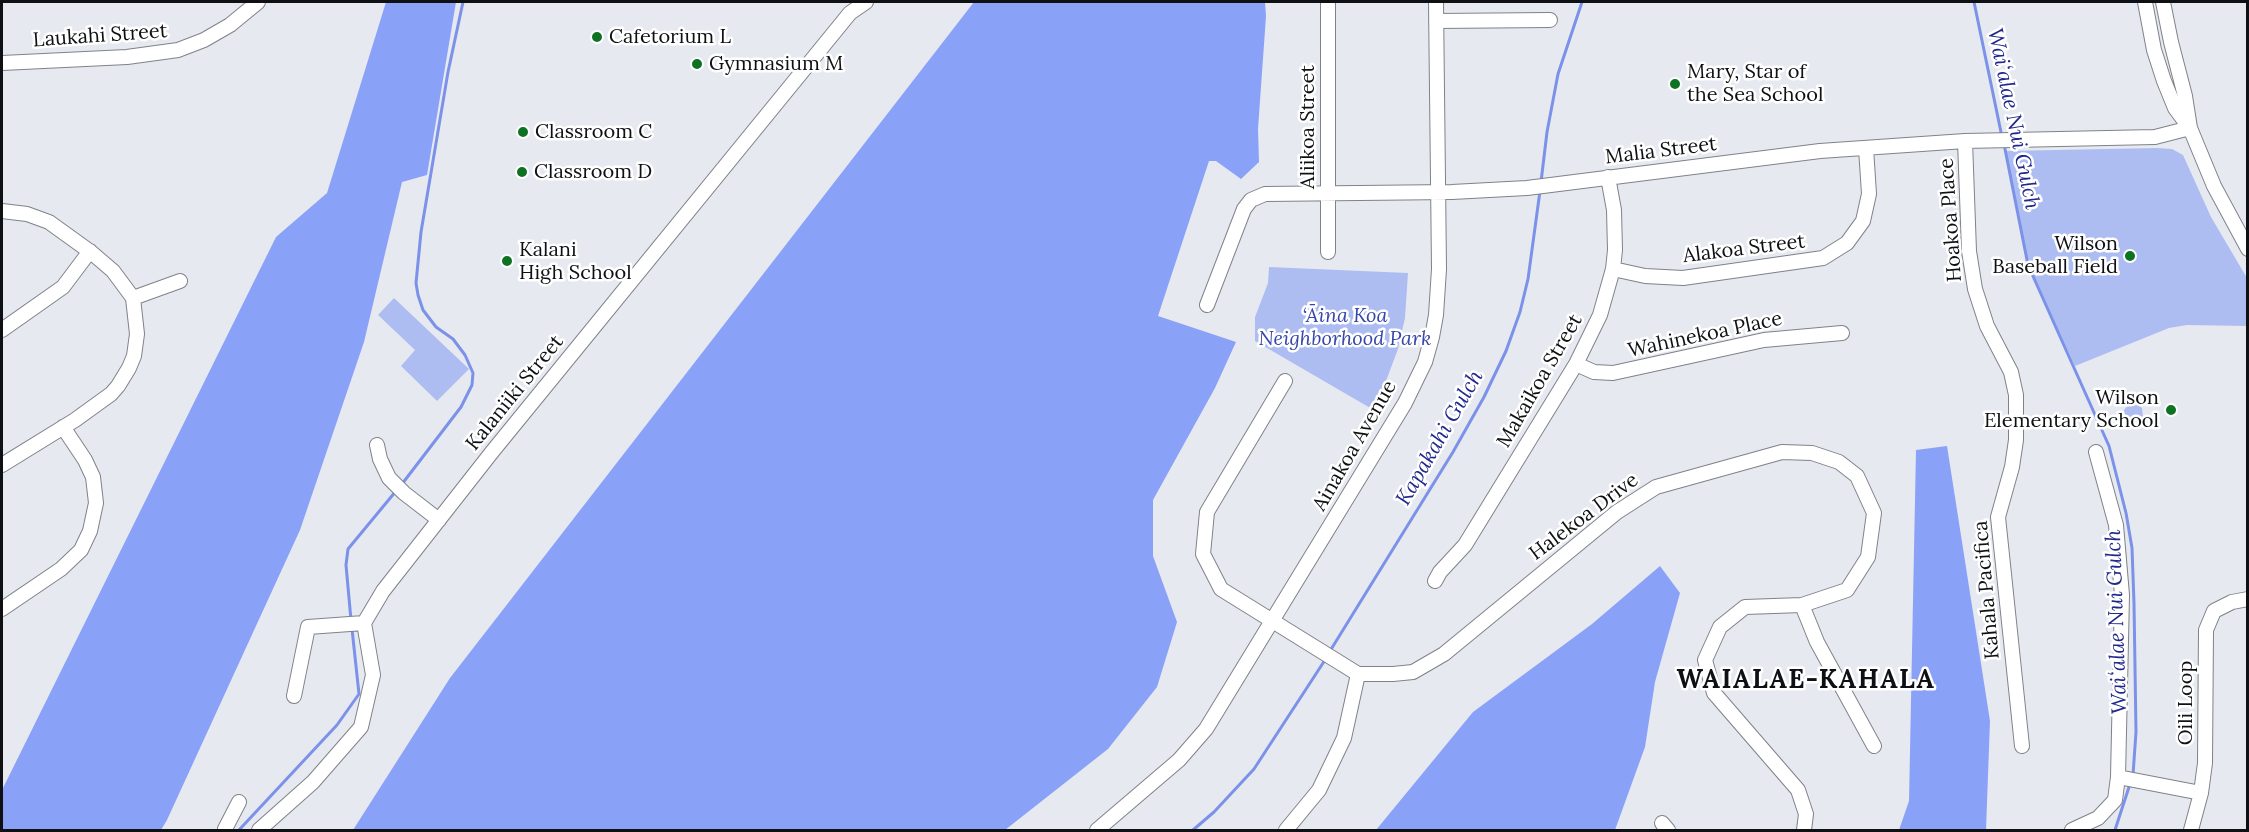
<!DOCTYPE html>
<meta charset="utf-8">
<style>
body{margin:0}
#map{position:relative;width:2249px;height:832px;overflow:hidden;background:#e7e9f1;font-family:Lora,serif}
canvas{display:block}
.frame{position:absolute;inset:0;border:3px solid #0f1013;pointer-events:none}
</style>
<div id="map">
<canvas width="2249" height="832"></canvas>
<div class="frame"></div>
</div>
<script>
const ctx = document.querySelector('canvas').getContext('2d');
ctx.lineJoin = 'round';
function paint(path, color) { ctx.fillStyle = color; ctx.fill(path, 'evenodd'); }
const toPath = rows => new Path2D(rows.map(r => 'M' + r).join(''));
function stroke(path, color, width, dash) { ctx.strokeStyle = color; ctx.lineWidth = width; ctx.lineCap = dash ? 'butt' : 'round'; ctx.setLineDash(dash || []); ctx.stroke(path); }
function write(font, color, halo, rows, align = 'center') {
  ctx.font = font + ' Lora,serif'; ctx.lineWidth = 5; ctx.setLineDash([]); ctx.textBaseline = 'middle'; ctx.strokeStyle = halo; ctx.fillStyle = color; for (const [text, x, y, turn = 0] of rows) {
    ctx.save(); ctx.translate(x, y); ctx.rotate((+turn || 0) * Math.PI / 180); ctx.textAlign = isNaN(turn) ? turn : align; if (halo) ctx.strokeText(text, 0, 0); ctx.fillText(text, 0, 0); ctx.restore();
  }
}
const green = toPath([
 [2157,148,2172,149,2183,155,2211,217,2247,278,2247,326,2187,325,2169,328,2075,366,2028,265,2005,151],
 [1269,267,1408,273,1405,318,1398,349,1386,381,1372,409,1255,341,1255,317,1268,283],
 [394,298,469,369,437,401,401,366,415,350,378,315],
 [2130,403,2136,403,2142,408,2143,418,2141,421,2132,422,2125,416,2124,410]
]);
const forest = toPath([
 [386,2,456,2,427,175,402,182,364,342,300,530,167,820,161,830,2,830,2,790,276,237,327,193],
 [974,2,1265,2,1266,16,1258,129,1259,162,1241,179,1216,161,1209,161,1158,316,1236,342,1215,388,1153,500,1153,556,1177,622,1157,687,1108,749,1005,830,353,830,450,678],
 [1947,446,1990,721,1986,830,1899,830,1909,801,1916,450],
 [1660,566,1680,593,1655,682,1645,747,1615,830,1376,830,1473,712,1592,624]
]);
const stream = toPath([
 [1974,2,2002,137],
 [2004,144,2028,265,2109,446,2126,513,2132,548,2134,603,2136,732,2133,775],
 [1541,182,1547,132,1558,74,1582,2],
 [402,484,461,407,472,385,473,373,465,355,453,339,436,327,423,310,418,295,416,283,421,232,448,72,463,2],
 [351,620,346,565,348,549,396,491],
 [1330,651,1453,452,1484,397,1506,351,1520,312,1528,279,1540,191],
 [239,830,337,725,359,694,352,629],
 [1193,830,1214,812,1254,769,1325,660],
 [2115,830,2130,784]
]);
const minor = toPath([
 [1328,2,1328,252],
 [2145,2,2154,50,2164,81,2175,108,2189,127],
 [2163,2,2171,42,2185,96,2190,128,2214,186,2248,249],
 [1436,21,1550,20],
 [2,63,127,57,178,50,204,40,230,25,258,2],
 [1965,141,1969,251,1975,289,1987,326,2011,372,2016,395,2016,440,2012,467,1998,517,2022,746],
 [2,211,27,214,49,222,92,253,113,271,133,298,137,334,134,356,129,368,118,386,111,394,75,420,2,465],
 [1613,269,1645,276,1683,278,1823,258,1847,243,1863,221,1869,194,1866,148],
 [133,298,180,281],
 [1207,305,1244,209,1251,200,1265,194,1452,192,1527,188,1820,151,1965,141,2155,137,2190,128],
 [2,330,63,287,90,251],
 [1576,364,1594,372,1613,373,1764,340,1842,333],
 [1285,381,1207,512,1203,554,1221,589,1358,674,1393,674,1413,672,1444,654,1617,512,1656,487,1782,452,1812,453,1839,462,1857,476,1874,513,1868,557,1847,590,1802,605,1745,607,1720,627,1705,660,1714,693,1798,790,1806,814,1804,830],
 [377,445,380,459,389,478,404,493,439,520],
 [2096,452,2116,525,2122,595,2118,777,2201,793],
 [1435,581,1440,572,1465,545,1576,364,1600,315,1613,269,1615,250,1614,210,1608,177],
 [1802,605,1817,642,1874,746],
 [2,609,61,569,81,550,90,531,96,503,93,477,85,460,63,427],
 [294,696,308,627,364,623],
 [1662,823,1668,830],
 [225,829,239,802],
 [259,830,313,782,361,727,373,675,364,623,383,591,492,452,850,13,866,2],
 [1097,830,1179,760,1206,729,1405,403,1425,362,1432,337,1436,315,1439,269,1436,2],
 [1286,830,1319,790,1344,738,1358,674],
 [2072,830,2098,818,2115,800,2118,777],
 [2191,830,2201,793,2205,763,2206,630,2214,611,2232,602,2248,599]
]);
const markers = [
 [597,37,6,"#0e7223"],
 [697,64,6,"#0e7223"],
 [1675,84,6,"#0e7223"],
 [523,132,6,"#0e7223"],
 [522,172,6,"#0e7223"],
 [2130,256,6,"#0e7223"],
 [507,261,6,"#0e7223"],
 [2171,410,6,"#0e7223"]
];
const streetNames = [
 ["Laukahi Street",100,36,-4],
 ["Aliikoa Street",1308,127,-90],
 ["Malia Street",1661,151,-7],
 ["Hoakoa Place",1951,220,-94],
 ["Alakoa Street",1744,249,-7],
 ["Wahinekoa Place",1705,335,-12],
 ["Makaikoa Street",1540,381,-60],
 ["Kalaniiki Street",515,393,-51],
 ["Ainakoa Avenue",1355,446,-60],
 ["Halekoa Drive",1584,517,-37],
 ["Kahala Pacifica",1987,590,-95],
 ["Oili Loop",2186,703,-90]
];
const poiNames = [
 ["Cafetorium L",609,37],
 ["Gymnasium M",709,64],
 ["Mary, Star of",1687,72],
 ["the Sea School",1687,95],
 ["Classroom C",535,132],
 ["Classroom D",534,172],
 ["Wilson",2118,244,"right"],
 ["Baseball Field",2118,267,"right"],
 ["Kalani",519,250],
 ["High School",519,273],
 ["Wilson",2159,398,"right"],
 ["Elementary School",2159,421,"right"]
];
const parkNames = [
 ["‘Āina Koa",1345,316],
 ["Neighborhood Park",1345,339]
];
const waterNames = [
 ["Waiʻalae Nui Gulch",2013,119,78],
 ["Kapakahi Gulch",1440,438,-60],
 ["Waiʻalae Nui Gulch",2117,622,-92]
];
const districtNames = [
 ["WAIALAE-KAHALA",1806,681]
];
paint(green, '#adbdf2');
paint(forest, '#8aa1f8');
stroke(stream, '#7b92e8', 3);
stroke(minor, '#7f8288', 16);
stroke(minor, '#fff', 14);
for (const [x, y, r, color] of markers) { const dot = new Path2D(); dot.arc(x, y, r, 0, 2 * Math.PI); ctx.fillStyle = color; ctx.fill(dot); stroke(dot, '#fff', 2); }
write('20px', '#0f1013', '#fff', streetNames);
write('20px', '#0f1013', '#fff', poiNames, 'left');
write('italic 20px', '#3646a9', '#fff', parkNames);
write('italic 21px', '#21288b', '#fff', waterNames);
ctx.letterSpacing = '1.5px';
write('bold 26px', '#0f1013', '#fff', districtNames);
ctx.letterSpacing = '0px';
</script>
